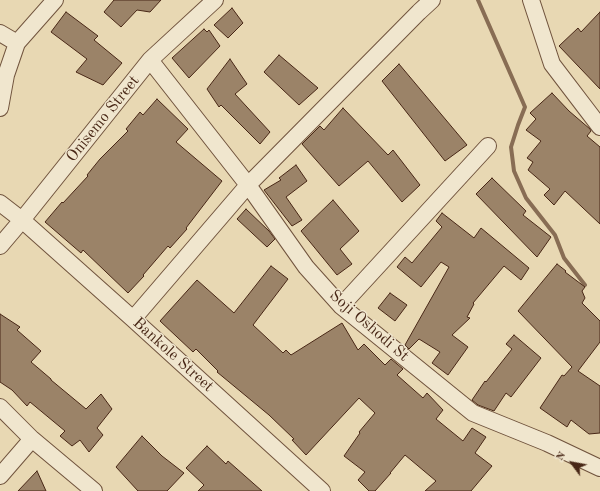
<!DOCTYPE html>
<style>
body{margin:0}
#map{position:relative;width:600px;height:491px;overflow:hidden;background:#e8d8b3;font-family:"Old Standard TT",serif}
canvas{display:block}
.north{position:absolute;left:552px;top:443px;width:40px;height:40px;-webkit-text-stroke:3px #f0e6ce;paint-order:stroke;rotate:302deg;font-size:11px;font-weight:700;line-height:16px;text-align:center;color:#482716}
.north::after{content:'';display:block;margin:auto;width:14px;height:18px;background:#482716;clip-path:polygon(50% 0,100% 100%,50% 72%,0 100%)}
</style>
<div id="map">
<canvas width="600" height="491"></canvas>
<div class="north">N</div>
</div>
<script>
const ctx = document.querySelector('canvas').getContext('2d');
ctx.lineJoin = 'round';
const toPath = rows => new Path2D(rows.map(r => 'M' + r).join(''));
function stroke(path, color, width, dash) { ctx.strokeStyle = color; ctx.lineWidth = width; ctx.lineCap = dash ? 'butt' : 'round'; ctx.setLineDash(dash || []); ctx.stroke(path); }
function paint(path, color) { ctx.fillStyle = color; ctx.fill(path, 'evenodd'); }
function write(font, color, halo, rows, align = 'center') {
  ctx.font = font + ' "Old Standard TT",serif'; ctx.lineWidth = 3; ctx.setLineDash([]); ctx.textBaseline = 'middle'; ctx.strokeStyle = halo; ctx.fillStyle = color; for (const [text, x, y, turn = 0] of rows) {
    ctx.save(); ctx.translate(x, y); ctx.rotate((+turn || 0) * Math.PI / 180); ctx.textAlign = isNaN(turn) ? turn : align; if (halo) ctx.strokeText(text, 0, 0); ctx.fillText(text, 0, 0); ctx.restore();
  }
}
const stream = toPath([
 [478,0,525,107,518,125,511,147,514,171,526,198,555,235,564,258,585,285]
]);
const building = toPath([
 [114,0,161,0,150,12,137,10,121,27,104,12,114,0],
 [232,8,243,23,228,38,214,25,232,8],
 [66,12,98,36,94,40,122,63,103,85,76,72,87,59,51,32,66,12],
 [600,12,600,89,559,46,578,28,581,32,600,12],
 [204,29,207,32,209,30,220,46,189,78,172,58,204,29],
 [279,55,318,88,299,105,264,72,279,55],
 [230,59,247,84,235,94,270,132,260,144,221,105,219,107,207,89,230,59],
 [399,64,467,145,445,161,382,81,399,64],
 [552,93,569,111,590,129,591,131,587,136,600,147,600,224,565,191,554,205,544,195,550,189,528,170,533,162,527,158,541,141,526,130,536,119,530,113,552,93],
 [157,99,188,129,176,142,222,181,186,228,187,229,170,248,168,246,143,275,144,276,128,293,83,250,81,253,45,222,62,202,63,203,88,176,87,175,100,159,128,131,126,129,140,112,143,115,157,99],
 [343,108,388,155,393,150,420,185,402,202,368,161,339,186,302,144,320,126,324,130,343,108],
 [296,165,307,181,286,197,302,220,292,226,264,190,281,180,279,178,296,165],
 [492,178,526,211,523,215,551,237,537,257,476,194,492,178],
 [333,200,359,231,340,249,352,264,337,275,301,231,333,200],
 [246,209,269,231,275,239,267,247,237,219,246,209],
 [442,213,474,238,481,228,529,268,521,280,504,266,473,303,474,304,467,317,470,318,452,335,468,347,448,375,432,363,440,352,419,339,409,349,405,345,449,267,441,262,421,287,397,267,405,257,412,263,442,227,436,221,442,213],
 [557,264,566,271,565,272,585,287,582,291,585,298,582,303,600,321,600,342,578,371,600,386,600,433,589,434,571,420,567,427,540,408,562,375,564,376,572,367,518,311,557,264],
 [271,266,288,279,253,325,283,353,286,350,291,355,342,323,358,350,364,344,385,365,391,359,403,369,397,375,423,398,427,393,443,410,436,419,463,441,472,428,486,437,475,453,492,466,471,491,425,491,436,481,405,455,390,473,391,473,375,491,369,491,358,480,365,472,344,456,360,433,359,432,375,413,359,398,306,455,292,440,294,439,269,415,217,372,218,371,196,349,193,352,160,321,197,280,234,313,271,266],
 [390,293,407,305,395,321,378,308,390,293],
 [0,314,20,327,17,330,41,351,31,362,51,379,51,380,86,409,101,394,112,409,97,428,103,435,89,452,80,440,72,446,60,436,65,431,30,402,27,406,12,390,0,382,0,314],
 [514,335,541,358,511,397,506,393,494,411,478,405,472,400,485,381,486,382,512,349,506,344,514,335],
 [142,436,162,456,184,473,167,491,138,491,116,467,142,436],
 [207,446,226,464,228,461,262,491,198,491,204,485,186,468,207,446],
 [37,471,46,491,18,491,37,471]
]);
const minor = toPath([
 [531,0,552,64,600,127],
 [0,33,17,43],
 [150,60,248,185,306,267,341,306,473,413,547,443,600,468],
 [0,108,6,75,17,43,55,0],
 [0,203,22,220,133,319,322,491],
 [0,246,22,220,150,60,215,0],
 [341,306,488,146],
 [133,319,248,185,419,12,432,0],
 [0,407,32,439,94,491],
 [0,476,32,439]
]);
const streetNames = [
 ["Onisemo Street",103,119,-51],
 ["Soji Oshodi St",369,326,41],
 ["Bankole Street",173,355,42]
];
stroke(stream, '#886d54', 4);
paint(building, '#9b8368');
stroke(building, '#482716', 1);
stroke(minor, '#70533d', 18);
stroke(minor, '#f0e6ce', 16);
write('16px', '#482716', '#f0e6ce', streetNames);
</script>
